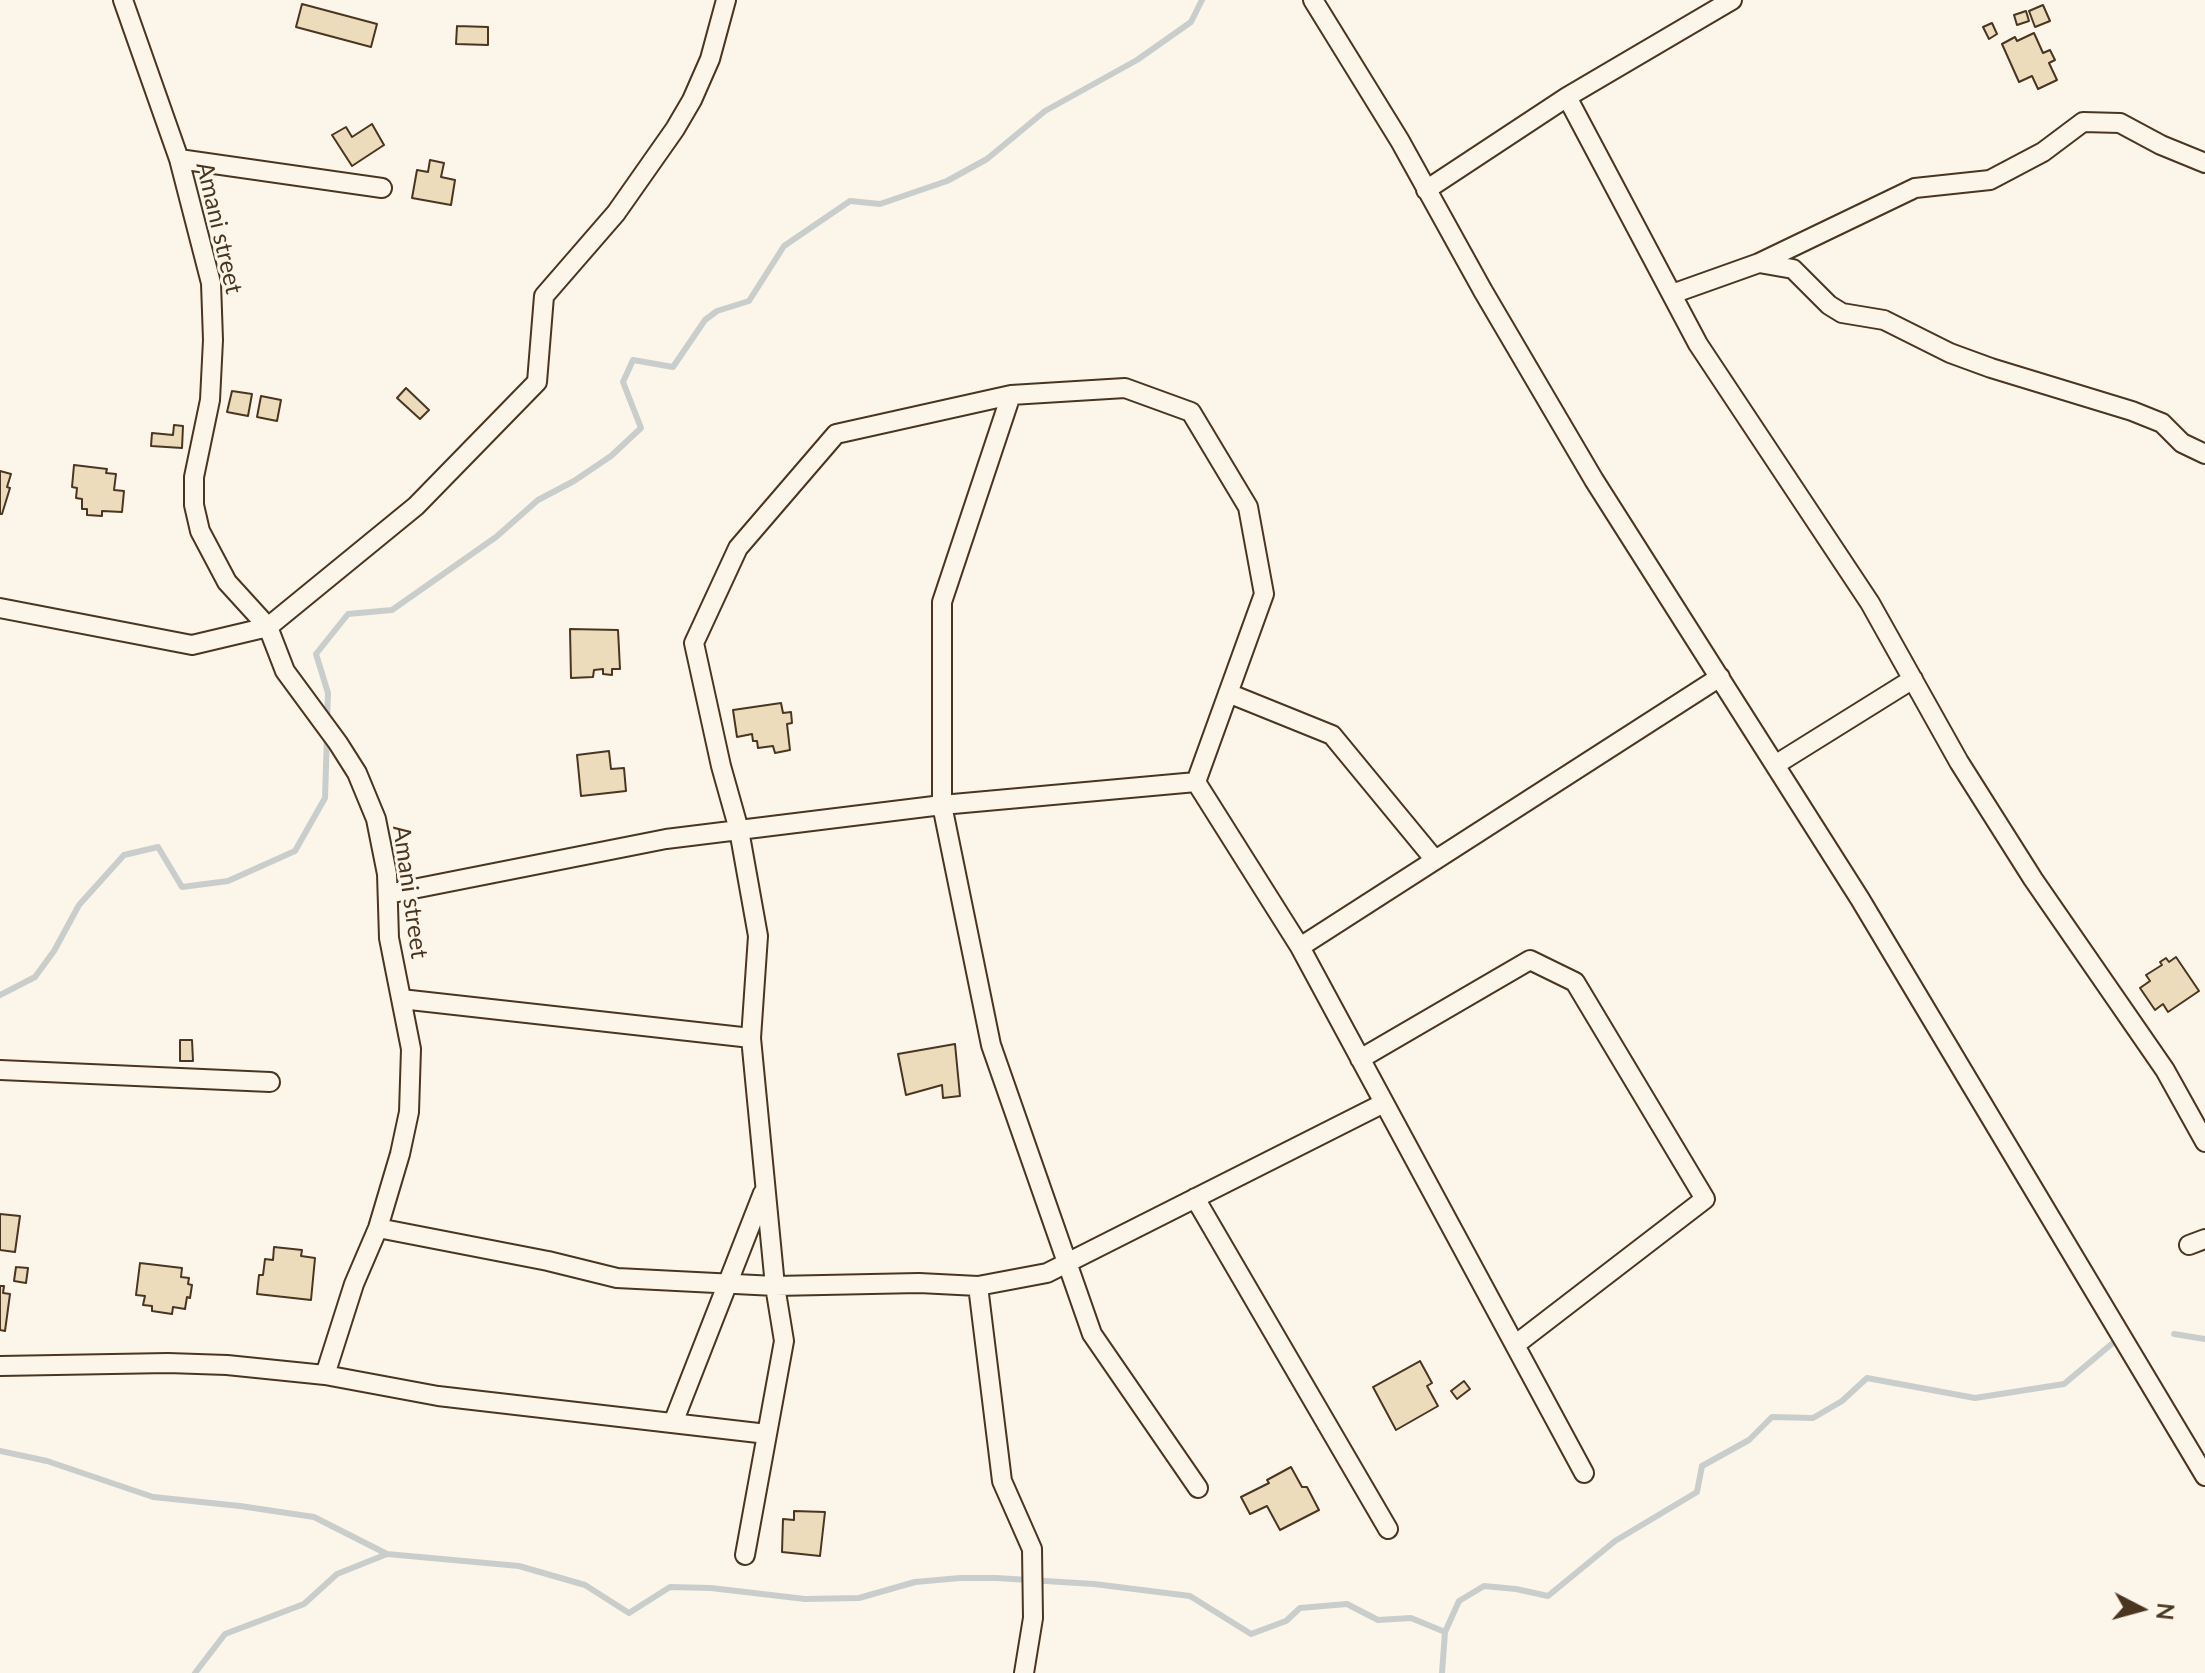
<!DOCTYPE html>
<style>
body{margin:0}
#map{position:relative;width:2205px;height:1673px;overflow:hidden;background:#fbf6e9;font-family:Lato,sans-serif}
canvas{display:block}
.north{position:absolute;left:2101px;top:1569px;width:80px;height:80px;-webkit-text-stroke:6px #fbf6e9;paint-order:stroke;rotate:96deg;font-size:22px;font-weight:700;line-height:32px;text-align:center;color:#4a3520}
.north::after{content:'';display:block;margin:auto;width:28px;height:36px;background:#4a3520;clip-path:polygon(50% 0,100% 100%,50% 72%,0 100%)}
</style>
<div id="map">
<canvas width="2205" height="1673"></canvas>
<div class="north">N</div>
</div>
<script>
const ctx = document.querySelector('canvas').getContext('2d');
ctx.lineJoin = 'round';
const toPath = rows => new Path2D(rows.map(r => 'M' + r).join(''));
function stroke(path, color, width, dash) { ctx.strokeStyle = color; ctx.lineWidth = width; ctx.lineCap = dash ? 'butt' : 'round'; ctx.setLineDash(dash || []); ctx.stroke(path); }
function paint(path, color) { ctx.fillStyle = color; ctx.fill(path, 'evenodd'); }
function write(font, color, halo, rows, align = 'center') {
  ctx.font = font + ' Lato,sans-serif'; ctx.lineWidth = 6; ctx.setLineDash([]); ctx.textBaseline = 'middle'; ctx.strokeStyle = halo; ctx.fillStyle = color; for (const [text, x, y, turn = 0] of rows) {
    ctx.save(); ctx.translate(x, y); ctx.rotate((+turn || 0) * Math.PI / 180); ctx.textAlign = isNaN(turn) ? turn : align; if (halo) ctx.strokeText(text, 0, 0); ctx.fillText(text, 0, 0); ctx.restore();
  }
}
const stream = toPath([
 [327,719,328,693,316,654,348,614,392,610,496,537,538,500,574,481,611,456,641,428,623,382,633,360,673,367,705,320,717,311,749,301,784,246,850,201,880,204,947,181,987,159,1045,111,1137,60,1191,22,1202,0],
 [0,995,35,977,54,951,79,905,124,855,158,847,182,887,228,881,295,851,325,798,327,735],
 [2174,1334,2205,1339],
 [0,1451,47,1461,153,1497,240,1506,314,1517,387,1554],
 [195,1673,225,1634,304,1604,337,1574,387,1554,519,1566,585,1585,629,1613,670,1587,711,1588,805,1599,859,1598,915,1582,960,1578,996,1578,1094,1584,1190,1596,1251,1634,1286,1621,1300,1608,1347,1604,1378,1620,1411,1618,1445,1632],
 [1442,1673,1445,1632,1459,1601,1484,1586,1516,1589,1548,1596,1615,1541,1697,1492,1702,1466,1749,1440,1772,1417,1813,1418,1842,1401,1867,1378,1975,1398,2064,1384,2114,1342]
]);
const building = toPath([
 [302,4,377,24,371,47,296,27,302,4],
 [2043,5,2050,21,2035,27,2029,11,2043,5],
 [2026,11,2029,21,2017,25,2014,15,2026,11],
 [1992,23,1997,34,1989,39,1983,27,1992,23],
 [457,26,488,27,488,45,456,44,457,26],
 [2034,33,2043,53,2050,50,2055,60,2049,63,2057,80,2038,89,2032,76,2019,82,2002,44,2015,37,2017,41,2034,33],
 [372,124,384,145,352,166,332,135,346,127,352,137,372,124],
 [430,160,444,163,441,177,455,180,451,205,412,198,417,170,428,172,430,160],
 [406,388,429,410,420,419,397,398,406,388],
 [232,391,252,394,248,416,227,412,232,391],
 [261,396,281,400,277,421,257,417,261,396],
 [174,425,183,426,182,448,151,446,152,433,173,435,174,425],
 [74,465,107,469,106,473,116,474,114,490,124,491,122,512,102,511,102,516,87,515,87,509,82,509,82,499,76,498,77,488,72,487,74,465],
 [0,471,11,474,7,487,10,488,2,514,0,514,0,471],
 [570,629,618,630,620,669,612,669,612,675,603,674,603,669,594,670,593,677,571,678,570,629],
 [781,703,783,713,791,712,792,723,787,724,790,750,775,753,773,746,758,748,757,741,753,741,752,734,737,737,733,710,781,703],
 [609,751,611,769,624,768,626,791,581,796,577,755,609,751],
 [2176,957,2199,991,2168,1012,2163,1004,2155,1010,2140,988,2150,981,2146,975,2162,965,2160,962,2166,958,2169,962,2176,957],
 [180,1040,192,1040,193,1061,180,1061,180,1040],
 [955,1044,960,1096,943,1098,942,1085,906,1095,898,1054,955,1044],
 [0,1214,20,1216,15,1252,0,1250,0,1214],
 [274,1247,302,1250,301,1256,315,1258,311,1300,257,1294,259,1275,263,1275,265,1259,273,1260,274,1247],
 [140,1263,182,1268,181,1277,189,1278,188,1284,192,1285,190,1298,187,1297,185,1309,173,1307,172,1314,152,1311,152,1306,143,1305,145,1296,136,1295,140,1263],
 [16,1267,28,1268,26,1283,14,1281,16,1267],
 [0,1286,4,1286,3,1293,10,1294,5,1331,0,1330,0,1286],
 [1420,1361,1432,1383,1427,1386,1438,1406,1396,1430,1373,1387,1420,1361],
 [1464,1381,1470,1389,1457,1399,1451,1391,1464,1381],
 [1291,1467,1302,1487,1307,1487,1319,1510,1280,1530,1267,1506,1250,1514,1241,1497,1269,1483,1267,1480,1291,1467],
 [794,1511,825,1512,820,1556,782,1552,783,1519,794,1520,794,1511]
]);
const minor = toPath([
 [1313,0,1400,141,1483,291,1594,480,1860,899,2205,1476],
 [1567,97,1698,344,1870,603,1959,762,2033,879,2165,1070,2205,1142],
 [179,159,382,188],
 [1426,190,1567,97,1732,0],
 [1759,263,1915,188,1990,180,2043,152,2083,122,2120,123,2161,145,2205,163],
 [1672,294,1759,263,1793,269,1829,305,1842,313,1884,320,1950,353,1991,368,2132,411,2162,423,2182,443,2205,454],
 [1011,395,942,602,942,805,991,1045,1092,1334,1198,1488],
 [0,608,192,645,268,627,416,506,537,382,544,296,616,213,675,129,692,100,710,59,726,0],
 [1228,693,1332,735,1435,860],
 [1775,765,1913,679],
 [388,894,666,839,942,805,1196,782,1300,947,1584,1473],
 [1300,947,1720,677],
 [401,999,751,1038],
 [1360,1059,1530,960,1575,982,1705,1199,1515,1345],
 [0,1070,270,1082],
 [1195,1198,1388,1529],
 [378,1228,548,1261,617,1278,775,1286,919,1283,978,1286,1047,1273,1384,1103],
 [2189,1245,2205,1239],
 [978,1286,1002,1481,1032,1549,1033,1618,1024,1673],
 [0,1366,168,1363,227,1365,325,1375,354,1284,378,1228,400,1154,409,1112,411,1049,389,938,387,874,376,819,357,773,338,743,285,671,268,627,227,582,200,531,194,505,194,477,210,400,213,340,211,283,179,159,123,0],
 [325,1375,438,1396,767,1434],
 [673,1423,763,1193],
 [745,1555,784,1341,775,1286,751,1038,758,936,739,830,721,766,694,643,738,548,836,434,1011,395,1125,388,1191,412,1248,507,1264,594,1196,782]
]);
const streetNames = [
 ["Amani street",219,228,77],
 ["Amani street",410,892,82]
];
stroke(stream, '#c9cecd', 6);
paint(building, '#ecdcbc');
stroke(building, '#4a3520', 2);
stroke(minor, '#4a3520', 22);
stroke(minor, '#fbf6e9', 18);
write('24px', '#4a3520', '#fbf6e9', streetNames);
</script>
